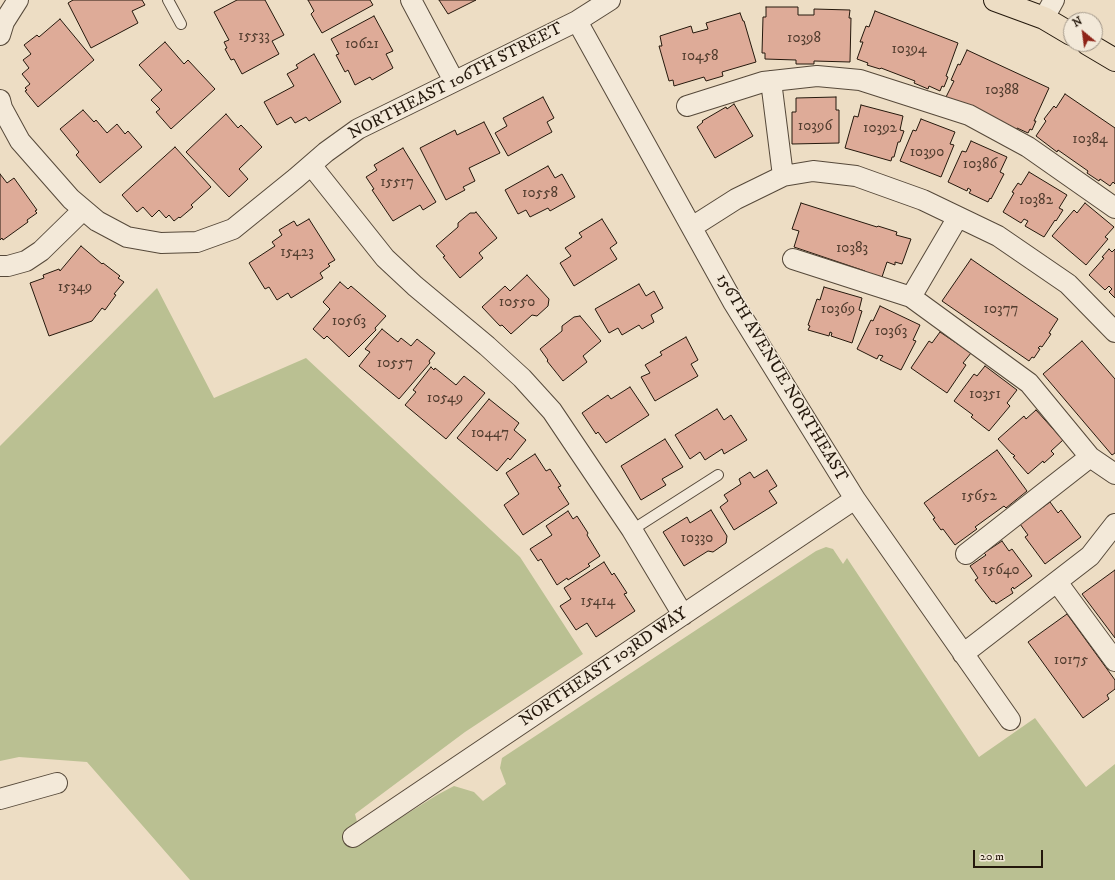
<!DOCTYPE html>
<style>
body{margin:0}
#map{position:relative;width:1115px;height:880px;overflow:hidden;background:#edddc4;font-family:"IM FELL DW Pica",serif}
canvas{display:block}
.north{position:absolute;left:1063px;top:12px;width:40px;height:40px;box-sizing:border-box;background:#f3e9d9;border:1px solid #a09587;border-radius:50%;rotate:331deg;font-size:11px;font-weight:700;line-height:16px;text-align:center;color:#24180c}
.north::after{content:'';display:block;margin:auto;width:14px;height:18px;background:#8f2418;clip-path:polygon(50% 0,100% 100%,50% 72%,0 100%)}
.scale{position:absolute;left:973px;top:850px;width:70px;height:18px;box-sizing:border-box;border:2px solid #24180c;border-top:0;padding-left:5px;font-size:12px;line-height:14px;white-space:nowrap;color:#24180c;-webkit-text-stroke:3px #f3e9d9;paint-order:stroke}
</style>
<div id="map">
<canvas width="1115" height="880"></canvas>
<div class="north">N</div>
<div class="scale">20 m</div>
</div>
<script>
const ctx = document.querySelector('canvas').getContext('2d');
ctx.lineJoin = 'round';
function paint(path, color) { ctx.fillStyle = color; ctx.fill(path, 'evenodd'); }
const toPath = rows => new Path2D(rows.map(r => 'M' + r).join(''));
function stroke(path, color, width, dash) { ctx.strokeStyle = color; ctx.lineWidth = width; ctx.lineCap = dash ? 'butt' : 'round'; ctx.setLineDash(dash || []); ctx.stroke(path); }
function write(font, color, halo, rows, align = 'center') {
  ctx.font = font + ' "IM FELL DW Pica",serif'; ctx.lineWidth = 3; ctx.setLineDash([]); ctx.textBaseline = 'middle'; ctx.strokeStyle = halo; ctx.fillStyle = color; for (const [text, x, y, turn = 0] of rows) {
    ctx.save(); ctx.translate(x, y); ctx.rotate((+turn || 0) * Math.PI / 180); ctx.textAlign = isNaN(turn) ? turn : align; if (halo) ctx.strokeText(text, 0, 0); ctx.fillText(text, 0, 0); ctx.restore();
  }
}
const green = toPath([
 [157,288,214,398,306,358,520,557,583,654,465,732,355,814,362,842,437,795,454,786,474,792,483,801,506,784,500,768,502,758,816,551,826,547,833,549,843,564,847,558,979,757,1035,718,1086,787,1115,764,1115,880,190,880,87,762,19,757,0,761,0,446]
]);
const building = toPath([
 [73,0,142,0,145,5,132,11,138,23,91,48,68,3,73,0],
 [237,0,265,0,284,35,272,41,279,54,242,74,234,59,231,60,225,49,227,48,224,42,229,40,214,12,237,0],
 [308,0,370,0,373,5,322,33,311,14,314,11,308,0],
 [439,0,476,0,448,14,439,0],
 [766,7,798,7,798,15,814,15,814,9,850,10,849,18,851,18,850,62,814,61,814,64,796,64,796,60,765,59,765,53,762,53,763,17,766,17,766,7],
 [875,11,958,43,946,76,948,77,944,87,942,86,940,91,929,86,928,89,914,83,915,81,881,68,880,69,867,65,868,63,857,59,863,42,860,42,866,26,869,27,875,11],
 [740,13,743,21,744,21,756,62,722,72,723,76,706,81,704,77,674,86,673,80,669,81,659,46,662,46,660,36,691,26,693,33,708,29,706,23,740,13],
 [374,16,393,51,386,54,393,68,372,80,370,77,355,85,348,70,345,72,336,55,339,54,331,39,374,16],
 [60,19,94,60,38,107,25,91,27,90,25,88,30,84,22,74,29,68,23,60,31,54,24,45,37,35,39,37,60,19],
 [165,42,184,64,188,60,215,89,171,129,156,112,160,109,151,100,162,90,139,65,165,42],
 [967,50,1049,88,1034,121,1036,121,1032,130,1030,129,1028,133,1017,128,1016,130,946,97,954,81,951,80,958,64,960,65,967,50],
 [314,54,341,102,309,121,306,117,295,123,291,117,277,125,264,102,294,86,287,74,298,68,296,65,314,54],
 [1065,94,1115,128,1115,184,1113,182,1110,186,1100,179,1099,181,1087,173,1088,171,1058,150,1057,152,1036,136,1046,121,1044,119,1054,106,1056,108,1065,94],
 [543,97,554,118,547,122,552,132,508,156,495,133,507,126,503,118,543,97],
 [836,97,836,110,839,110,839,143,792,144,792,112,796,112,796,98,836,97],
 [734,104,753,136,715,158,697,127,703,122,702,121,726,107,727,109,734,104],
 [861,105,903,116,900,130,904,131,900,142,898,142,894,157,892,157,891,161,845,148,854,116,858,117,861,105],
 [83,110,94,122,96,120,107,133,117,124,125,134,128,131,142,147,100,183,76,155,79,152,60,129,83,110],
 [226,114,238,128,241,125,262,147,239,169,248,179,229,197,186,152,226,114],
 [921,119,955,132,950,144,954,145,941,177,900,161,913,130,916,131,921,119],
 [484,122,500,153,469,168,475,181,463,187,465,190,446,200,420,148,455,130,457,135,484,122],
 [971,141,1007,157,1000,172,1004,174,991,199,990,198,988,202,969,193,971,190,968,188,967,191,948,182,962,151,966,152,971,141],
 [175,147,211,187,191,205,193,207,180,218,179,217,174,221,169,215,166,218,159,210,152,217,143,207,137,212,122,195,175,147],
 [403,148,436,202,423,210,420,205,393,221,372,190,374,189,366,177,377,170,374,165,403,148],
 [548,166,555,178,562,174,575,197,550,211,548,208,530,217,526,210,518,214,505,190,548,166],
 [1029,172,1067,195,1059,208,1063,210,1056,221,1055,220,1044,237,1025,226,1028,221,1024,219,1021,223,1003,212,1014,193,1012,192,1018,183,1021,185,1029,172],
 [0,174,7,183,14,178,37,210,35,211,37,213,27,220,28,222,3,240,2,238,0,240,0,174],
 [801,203,877,227,878,226,897,232,896,235,911,239,902,264,895,262,895,265,887,262,882,277,865,272,865,271,794,247,799,231,792,229,801,203],
 [1085,203,1114,227,1105,237,1108,239,1086,265,1052,236,1074,210,1077,213,1085,203],
 [476,212,497,238,479,253,483,258,460,278,443,257,445,256,436,246,458,227,458,223,470,213,475,213,476,212],
 [309,219,335,260,328,264,330,266,320,273,323,278,291,298,288,293,277,300,269,287,265,289,249,263,275,246,272,242,282,235,279,230,294,221,297,226,309,219],
 [602,219,617,243,610,248,617,259,574,286,560,263,571,256,565,248,582,237,579,233,602,219],
 [81,246,102,264,103,263,120,276,118,278,124,282,114,294,116,295,105,310,102,308,92,321,49,336,30,283,44,278,43,275,59,269,60,271,81,246],
 [1109,249,1112,252,1115,249,1115,298,1109,292,1112,289,1109,286,1105,290,1089,275,1104,258,1102,257,1109,249],
 [971,259,1058,319,1049,333,1051,334,1042,347,1040,346,1038,348,1040,349,1034,358,1032,357,1029,361,942,301,971,259],
 [527,275,549,299,548,306,537,316,532,315,511,334,502,325,500,326,482,307,505,286,510,291,527,275],
 [340,282,348,289,351,286,386,316,375,328,376,330,349,357,327,336,324,339,313,329,330,309,323,302,340,282],
 [639,284,646,296,654,291,663,308,651,315,654,322,642,329,639,325,622,335,618,328,609,333,595,309,639,284],
 [824,287,862,298,859,310,862,311,852,343,831,336,832,333,830,332,829,336,808,330,810,326,808,325,817,299,820,300,824,287],
 [880,306,920,325,913,340,916,341,901,370,880,360,883,356,879,355,877,359,857,349,871,320,873,321,880,306],
 [580,316,601,341,583,356,587,362,563,381,547,361,548,360,540,349,562,331,562,326,574,317,580,316],
 [382,329,398,342,401,338,411,346,417,339,435,353,429,361,430,363,399,399,359,366,370,352,365,349,382,329],
 [940,332,971,353,963,363,966,365,947,393,911,368,929,341,932,343,940,332],
 [686,337,698,360,691,364,698,376,655,401,641,377,650,373,645,365,662,355,660,352,686,337],
 [1082,341,1115,379,1115,453,1112,455,1043,374,1082,341],
 [985,366,1017,390,1007,403,1010,406,989,431,971,417,973,415,954,401,974,374,977,376,985,366],
 [431,367,434,370,435,368,456,385,464,376,485,393,446,439,405,405,416,392,413,390,431,367],
 [630,387,649,415,606,443,598,432,596,434,582,413,608,395,611,399,630,387],
 [489,399,519,423,514,430,526,440,510,460,508,458,497,471,457,438,489,399],
 [717,409,724,420,731,415,747,440,724,454,722,449,705,460,700,452,690,459,675,435,717,409],
 [1036,410,1063,440,1051,451,1054,454,1044,463,1043,461,1028,474,1013,457,1015,456,1013,454,1012,454,998,439,1024,416,1026,419,1036,410],
 [665,439,683,467,662,479,666,485,641,500,621,466,665,439],
 [997,450,1027,491,1006,508,1004,506,975,527,977,529,955,545,943,529,941,530,933,519,935,518,924,503,997,450],
 [535,454,546,471,550,469,561,486,558,487,569,504,523,535,504,505,519,494,506,473,535,454],
 [767,470,777,486,769,491,777,503,734,530,720,507,728,501,724,495,741,484,739,479,750,472,754,478,767,470],
 [1050,502,1058,513,1061,510,1081,537,1045,564,1025,537,1028,535,1020,524,1050,502],
 [711,510,727,536,726,543,713,552,708,551,684,566,663,532,687,517,690,523,711,510],
 [568,511,573,519,577,516,588,533,587,535,600,556,588,564,590,566,568,580,567,578,557,585,541,559,538,561,530,549,552,535,546,526,568,511],
 [1002,541,1009,551,1012,549,1032,576,1014,589,1013,587,1011,589,1013,593,996,604,994,601,992,602,975,580,978,578,970,566,986,555,984,553,1002,541],
 [604,562,612,575,614,573,627,593,624,594,635,611,596,637,587,623,576,630,560,606,571,599,564,588,604,562],
 [1115,570,1115,638,1082,594,1115,570],
 [1067,614,1115,680,1115,689,1107,695,1109,699,1083,718,1028,642,1067,614]
]);
const lane = toPath([
 [168,0,181,24],
 [632,530,718,475]
]);
const street = toPath([
 [411,0,454,81],
 [1044,18,1054,0],
 [577,21,733,302,855,499,1010,720],
 [0,35,4,22,18,0],
 [771,81,783,176],
 [0,100,2,108,20,141,71,199,97,221,127,237,161,243,197,242,233,229,296,178,326,152,358,129,577,21,610,0],
 [687,106,763,82,817,76,860,80,969,115,1028,147,1115,208],
 [311,165,385,258,415,286,487,346,522,378,552,411,632,530,683,615],
 [692,227,736,199,783,176,813,171,856,176,923,200,998,236,1068,284,1115,332],
 [793,259,911,297,1029,383,1090,457],
 [0,266,8,266,26,261,41,251,83,210],
 [911,297,958,217],
 [966,554,1090,457,1115,474],
 [1057,582,1115,661],
 [963,654,1090,556,1115,524],
 [0,799,57,783],
 [353,837,855,499]
]);
const primary = toPath([
 [995,0,1044,18,1071,34],
 [1088,44,1115,60]
]);
const numberNames = [
 ["15533",254,37],
 ["10398",804,39],
 ["10621",362,45],
 ["10394",909,50],
 ["10458",700,57],
 ["10388",1002,91],
 ["10396",815,127],
 ["10392",880,129],
 ["10384",1090,140],
 ["10390",927,153],
 ["10386",980,165],
 ["15517",397,183],
 ["10558",540,194],
 ["10382",1036,201],
 ["10383",852,249],
 ["15423",297,253],
 ["15349",75,288],
 ["10550",517,303],
 ["10369",838,310],
 ["10377",1001,310],
 ["10563",349,322],
 ["10363",891,332],
 ["10557",395,364],
 ["10351",985,395],
 ["10549",445,399],
 ["10447",490,434],
 ["15652",979,497],
 ["10330",697,539],
 ["15640",1001,571],
 ["15414",598,602],
 ["10175",1071,661]
];
const streetNames = [
 ["NORTHEAST 106TH STREET",456,82,-27],
 ["156TH AVENUE NORTHEAST",781,378,59],
 ["NORTHEAST 103RD WAY",604,668,-34]
];
paint(green, '#bac092');
paint(building, '#deab98');
stroke(building, '#24180c', 1);
stroke(lane, '#56493a', 12);
stroke(street, '#56493a', 22);
stroke(primary, '#24180c', 24);
stroke(lane, '#f3e9d9', 10);
stroke(street, '#f3e9d9', 20);
stroke(primary, '#edddc4', 22);
write('15px', '#523d2f', null, numberNames);
write('17px', '#24180c', '#f3e9d9', streetNames);
</script>
